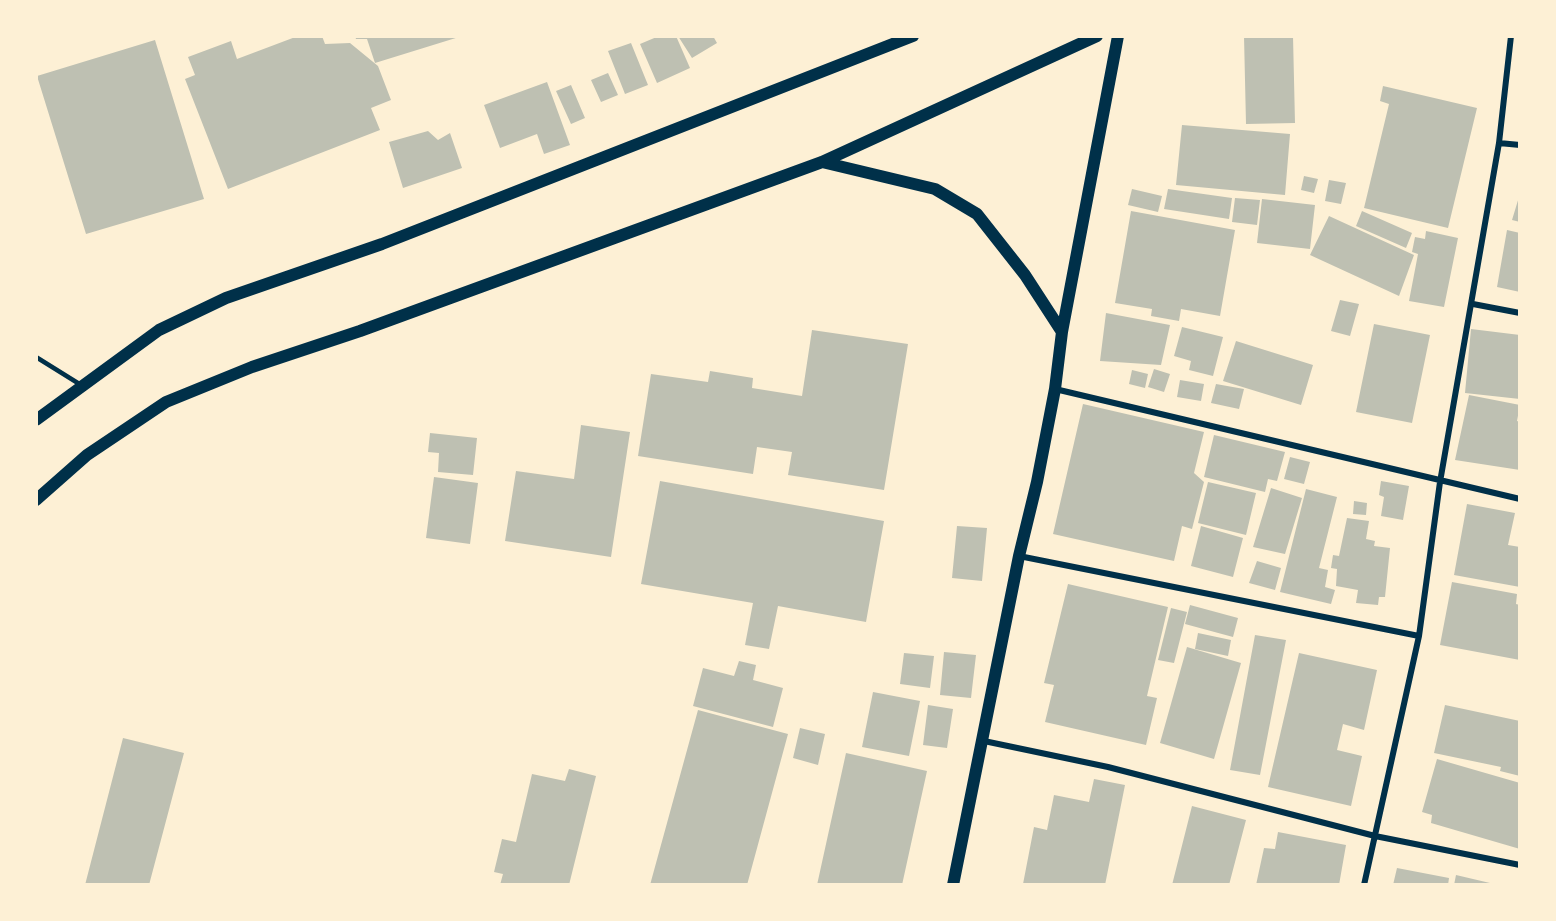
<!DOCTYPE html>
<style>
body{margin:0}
#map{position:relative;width:1556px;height:921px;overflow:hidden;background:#fdf0d5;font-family:Signika,sans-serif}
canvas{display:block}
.frame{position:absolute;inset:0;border:38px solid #fdf0d5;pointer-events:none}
</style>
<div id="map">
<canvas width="1556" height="921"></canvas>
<div class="frame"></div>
</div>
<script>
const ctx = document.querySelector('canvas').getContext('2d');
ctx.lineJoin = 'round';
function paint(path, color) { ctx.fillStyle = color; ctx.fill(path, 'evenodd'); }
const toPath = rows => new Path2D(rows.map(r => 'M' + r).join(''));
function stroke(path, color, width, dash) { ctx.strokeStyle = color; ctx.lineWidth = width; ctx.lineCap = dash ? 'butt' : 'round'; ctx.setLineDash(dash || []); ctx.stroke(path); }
const building = toPath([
 [298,36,322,36,325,44,350,43,378,66,391,100,371,108,380,130,228,189,185,79,195,75,188,57,231,41,237,59],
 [355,36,459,36,459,37,375,63,367,39,356,39],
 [659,36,676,36,690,68,657,83,640,44],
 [678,36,713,36,717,43,692,58],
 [1244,36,1293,36,1295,123,1246,124],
 [155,40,204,199,86,234,37,76],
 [631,43,648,85,625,94,608,51],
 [608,73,618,95,601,102,591,80],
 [547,82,570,145,544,154,537,134,500,148,484,105],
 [571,85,585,118,571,124,556,91],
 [1383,86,1477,108,1448,228,1364,208,1389,104,1380,101],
 [1182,125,1290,134,1285,195,1176,185],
 [428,131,438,140,450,133,462,168,403,188,389,142],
 [1304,176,1318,179,1314,193,1301,190],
 [1329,180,1346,183,1341,204,1325,201],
 [1132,189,1162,196,1158,212,1128,205],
 [1168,189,1232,198,1229,219,1164,209],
 [1519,197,1520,197,1520,222,1512,220],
 [1235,198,1260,200,1257,225,1232,222],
 [1262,199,1315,205,1310,249,1257,243],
 [1131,211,1235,230,1220,316,1181,309,1179,321,1151,316,1152,309,1115,303],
 [1362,211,1412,233,1406,248,1356,226],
 [1329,216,1414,255,1399,296,1310,255],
 [1507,230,1520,233,1520,292,1497,287],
 [1426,231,1458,238,1444,307,1409,301,1418,254,1412,252,1415,237,1425,239],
 [1340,300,1359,304,1350,336,1331,331],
 [1106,313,1170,325,1161,365,1100,361],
 [1374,324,1430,335,1412,423,1356,412],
 [1182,327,1223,337,1213,376,1189,370,1191,361,1174,356],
 [1471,329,1520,335,1520,399,1465,393],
 [812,330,908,344,884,490,788,475,792,452,757,447,753,474,638,456,651,374,708,382,710,371,753,378,752,388,802,396],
 [1236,341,1313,365,1301,405,1223,381],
 [1154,369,1170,374,1164,392,1148,387],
 [1132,370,1148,374,1145,388,1129,384],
 [1180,380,1204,384,1201,401,1177,397],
 [1216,384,1244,389,1239,409,1211,403],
 [1469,395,1520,405,1517,421,1520,422,1520,470,1455,460],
 [1083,404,1204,432,1194,473,1204,482,1192,529,1182,526,1174,561,1053,534],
 [581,425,630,432,611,557,505,541,516,471,574,479],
 [430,433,477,438,473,475,438,472,439,453,428,452],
 [1214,435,1285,452,1277,481,1268,479,1265,492,1204,477],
 [1290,457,1310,462,1304,484,1284,479],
 [434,477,478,483,470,544,426,538],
 [660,481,884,521,866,622,778,606,769,649,745,645,753,603,641,584],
 [1381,481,1409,486,1403,520,1381,516,1384,497,1379,495],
 [1208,482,1256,493,1246,535,1198,523],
 [1271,488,1302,498,1285,554,1253,547],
 [1306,489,1337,497,1319,568,1328,570,1325,587,1335,590,1331,604,1280,592],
 [1354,501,1367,503,1366,515,1353,514],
 [1467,504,1515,513,1508,545,1520,547,1520,587,1454,575],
 [1347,518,1369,521,1366,539,1375,541,1374,546,1390,548,1385,597,1379,597,1378,605,1356,603,1358,590,1336,586,1337,569,1331,568,1333,555,1339,556],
 [957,526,987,528,982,581,952,578],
 [1201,526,1243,538,1233,577,1191,566],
 [1257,561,1281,568,1275,590,1249,583],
 [1452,582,1517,594,1516,604,1520,605,1520,660,1440,645],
 [1068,584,1168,607,1147,696,1157,698,1146,745,1045,722,1054,685,1044,683],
 [1190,605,1238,618,1233,637,1185,624],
 [1171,608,1187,612,1174,663,1158,660],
 [1198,633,1231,640,1228,656,1195,649],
 [1255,635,1286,640,1260,775,1230,770],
 [1187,647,1241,663,1214,759,1160,743],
 [944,652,976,655,971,698,940,695],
 [904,653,934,656,930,688,900,684],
 [1299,653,1377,670,1364,730,1343,724,1337,750,1362,756,1351,806,1268,787],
 [739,661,756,665,753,680,783,688,773,727,693,706,703,668,734,676],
 [873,692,920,701,909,756,862,747],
 [928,705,953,709,947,748,923,745],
 [1445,705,1520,721,1520,776,1500,771,1501,767,1434,753],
 [698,710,788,734,747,885,650,885],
 [800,728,825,734,818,765,793,758],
 [123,738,184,753,149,885,85,885],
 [846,753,927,771,902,885,817,885],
 [1437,759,1520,783,1520,849,1431,823,1432,815,1422,812],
 [569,769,596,776,569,885,500,885,503,874,494,872,502,839,516,842,532,774,565,781],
 [1094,779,1125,785,1105,885,1023,884,1034,827,1047,830,1054,795,1089,802],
 [1192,806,1246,820,1229,885,1172,885],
 [1278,832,1346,845,1339,885,1256,885,1264,848,1275,849],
 [1397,868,1449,878,1448,885,1393,885],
 [1456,875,1490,883,1490,885,1454,885]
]);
const service = toPath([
 [36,357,81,385]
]);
const minor = toPath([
 [1499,143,1520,145],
 [1473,304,1520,313],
 [1055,389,1520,499],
 [1019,556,1419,636],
 [984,741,1108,767,1375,836,1520,865],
 [1364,885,1419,636,1440,482,1499,143,1511,36]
]);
const secondary = toPath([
 [822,162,935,189,977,214,1025,275,1062,332],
 [36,420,159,330,226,298,382,244,913,36],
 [36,500,87,455,166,402,252,367,360,331,822,162,1097,36],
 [953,885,1019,556,1037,482,1055,389,1062,332,1118,36]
]);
paint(building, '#bec0b2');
stroke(service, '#003049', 4.5);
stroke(minor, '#003049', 6);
stroke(secondary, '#003049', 12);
</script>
